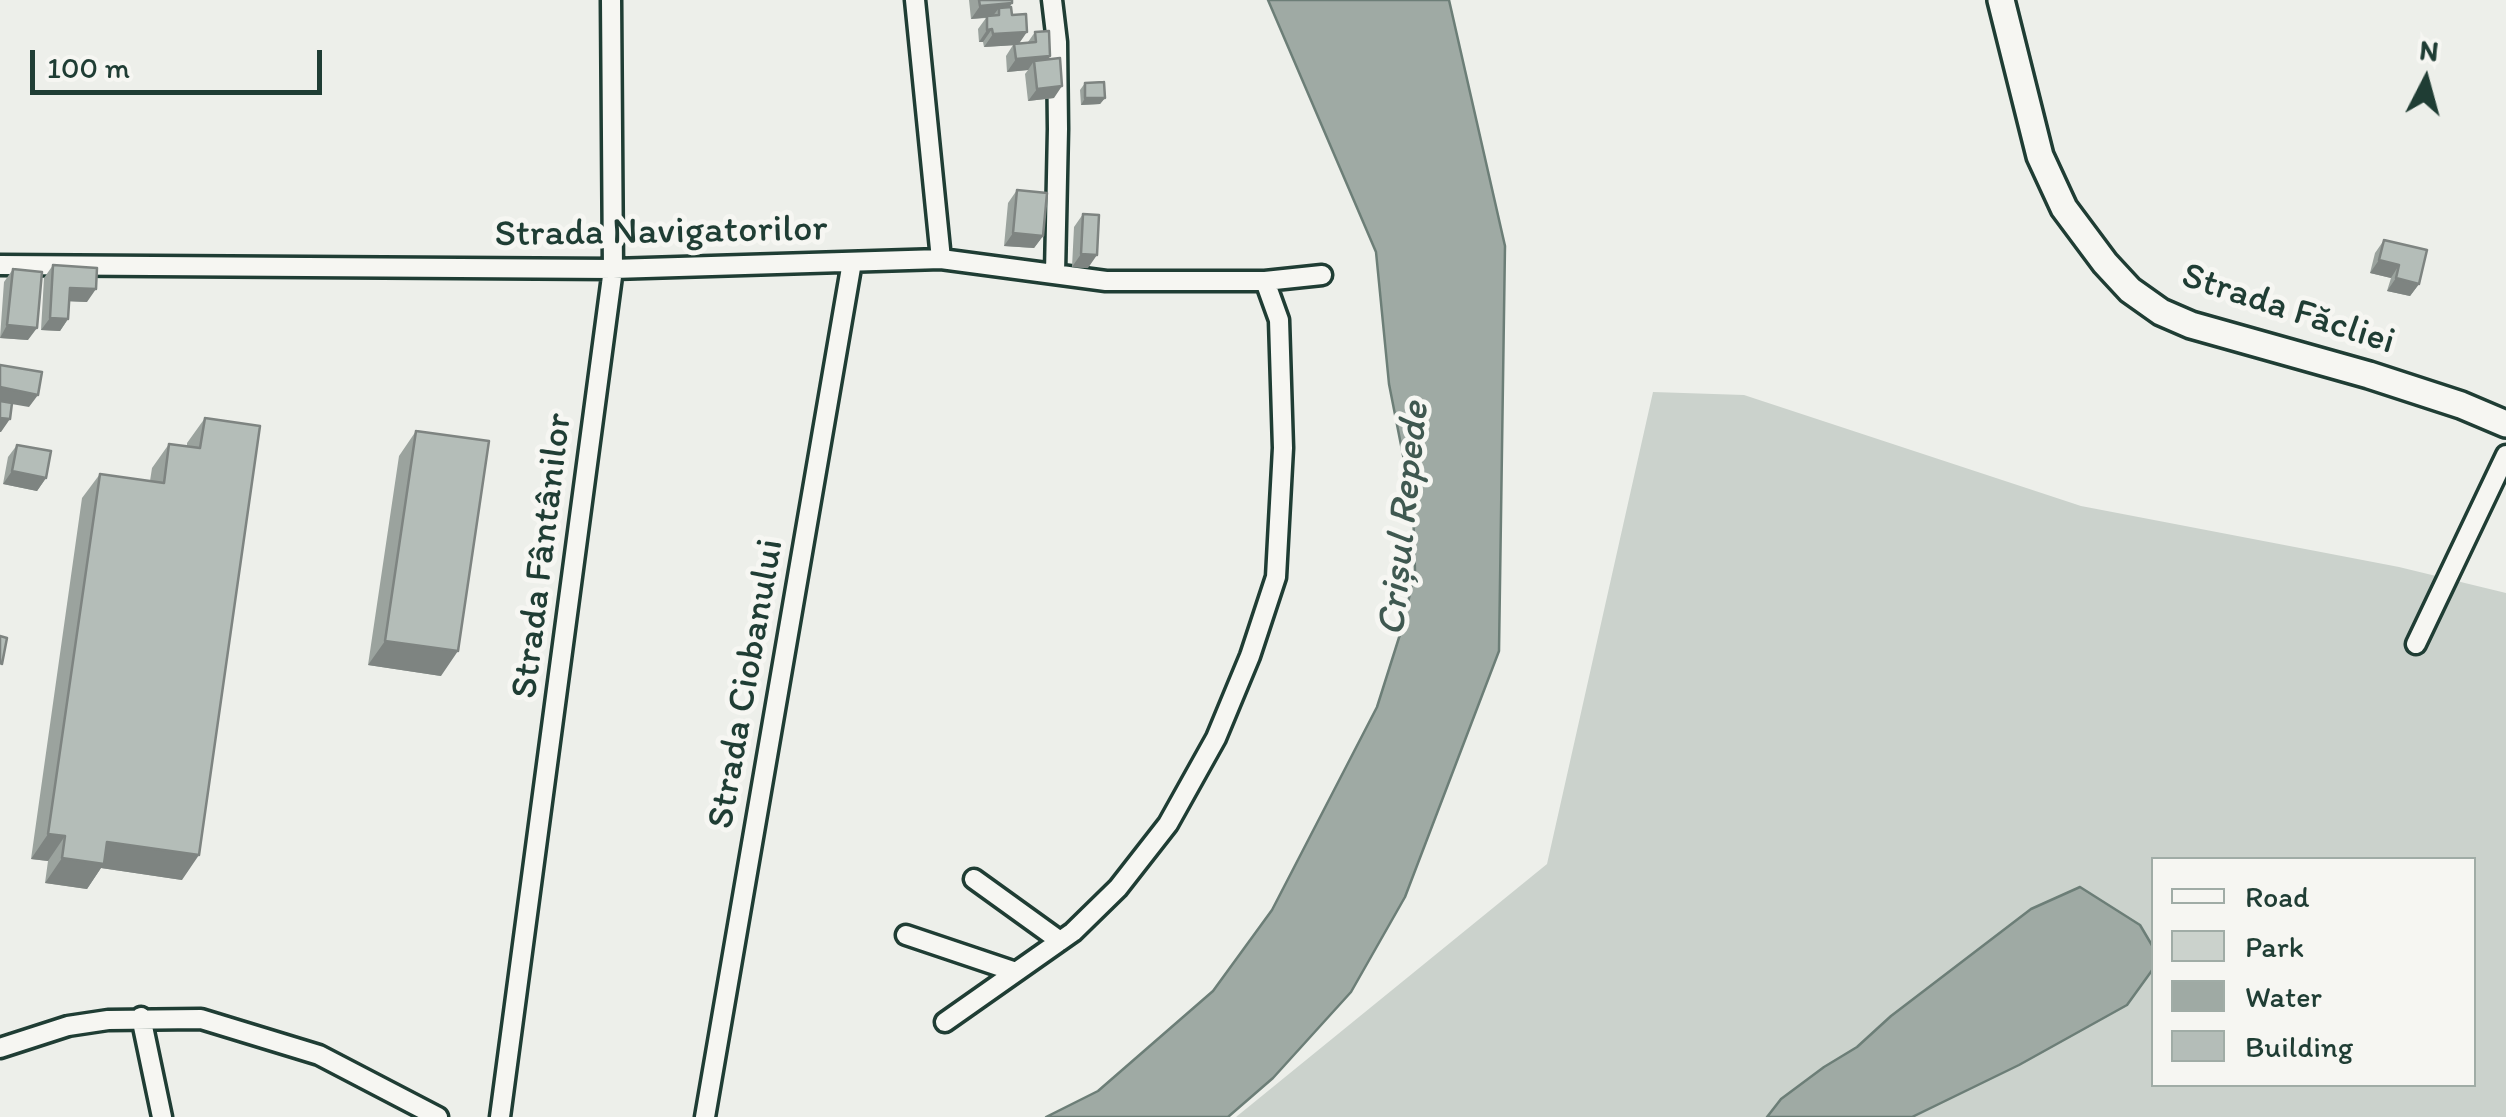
<!DOCTYPE html>
<meta charset="utf-8">
<style>
body{margin:0}
#map{position:relative;width:2506px;height:1117px;overflow:hidden;background:#edefea;font-family:Itim,sans-serif}
canvas{display:block}
.legend{position:absolute;left:2151px;top:857px;width:325px;height:230px;box-sizing:border-box;background:#f6f6f2;border:2px solid #a0aca6;margin:0;padding:12px 18px;list-style:none;font-size:30px;color:#1f3d34}
.legend li{display:flex;align-items:center;gap:20px;height:50px}
.legend b{width:50px;border:2px solid #a0aca6}
.north{position:absolute;left:2376px;top:30px;width:100px;height:100px;-webkit-text-stroke:8px #f6f6f2;paint-order:stroke;rotate:6deg;font-size:28px;font-weight:700;line-height:40px;text-align:center;color:#1f3d34}
.north::after{content:'';display:block;margin:auto;width:35px;height:45px;background:#1f3d34;clip-path:polygon(50% 0,100% 100%,50% 72%,0 100%)}
.scale{position:absolute;left:30px;top:50px;width:292px;height:45px;box-sizing:border-box;border:5px solid #1f3d34;border-top:0;padding-left:12px;font-size:30px;line-height:35px;white-space:nowrap;color:#1f3d34;-webkit-text-stroke:8px #f6f6f2;paint-order:stroke}
</style>
<div id="map">
<canvas width="2506" height="1117"></canvas>
<ul class="legend">
<li><b style="height:12px;background:#f6f6f2"></b>Road</li>
<li><b style="height:28px;background:#cbd2cc"></b>Park</li>
<li><b style="height:28px;background:#9faaa4"></b>Water</li>
<li><b style="height:28px;background:#b4bdb8"></b>Building</li>
</ul>
<div class="north">N</div>
<div class="scale">100 m</div>
</div>
<script>
const ctx = document.querySelector('canvas').getContext('2d');
ctx.lineJoin = 'round';
function paint(path, color) { ctx.fillStyle = color; ctx.fill(path, 'evenodd'); }
const toPath = rows => new Path2D(rows.map(r => 'M' + r).join(''));
function stroke(path, color, width, dash) { ctx.strokeStyle = color; ctx.lineWidth = width; ctx.lineCap = dash ? 'butt' : 'round'; ctx.setLineDash(dash || []); ctx.stroke(path); }
function write(font, color, halo, rows, align = 'center') {
  ctx.font = font + ' Itim,sans-serif'; ctx.lineWidth = 10; ctx.setLineDash([]); ctx.textBaseline = 'middle'; ctx.strokeStyle = halo; ctx.fillStyle = color; for (const [text, x, y, turn = 0] of rows) {
    ctx.save(); ctx.translate(x, y); ctx.rotate((+turn || 0) * Math.PI / 180); ctx.textAlign = isNaN(turn) ? turn : align; if (halo) ctx.strokeText(text, 0, 0); ctx.fillText(text, 0, 0); ctx.restore();
  }
}
const green = toPath([
 [1653,392,1744,395,2081,506,2399,567,2506,593,2506,1117,1236,1117,1547,864],
 [2154,860,2474,860,2474,1084,2154,1084]
]);
const water = toPath([
 [1268,0,1449,0,1505,246,1499,651,1405,897,1351,992,1273,1078,1228,1117,1046,1117,1098,1091,1213,991,1272,910,1377,707,1403,625,1415,571,1413,506,1389,384,1376,252,1268,0],
 [2080,887,2140,925,2153,947,2153,969,2127,1005,2019,1065,1912,1117,1767,1117,1781,1099,1824,1067,1857,1047,1891,1016,2031,909,2080,887]
]);
const street = toPath([
 [915,0,941,259],
 [1052,0,1057,42,1058,129,1055,273],
 [0,265,613,269,941,259,1106,281,1265,281,1322,275],
 [2416,644,2506,455],
 [974,879,1060,941],
 [906,935,1013,971],
 [141,1017,162,1117],
 [945,1022,1073,932,1118,888,1168,824,1216,738,1250,656,1276,577,1283,448,1279,320,1265,281],
 [0,1048,68,1026,108,1020,201,1019,319,1055,438,1117],
 [500,1117,613,269,611,0],
 [705,1117,852,262]
]);
const secondary = toPath([
 [2001,0,2040,156,2064,208,2105,263,2130,290,2161,312,2191,325,2369,375,2461,405,2506,424]
]);
const wall = toPath([
 [969,0,1012,0,1010,7,1020,43,1028,42,1035,32,1050,56,1048,60,1054,98,1028,101,1025,74,1028,70,1007,72,1006,56,1013,45,984,47,983,42,979,42,978,29,986,18,971,19],
 [1085,83,1105,98,1100,104,1081,105,1080,90],
 [1017,190,1043,236,1034,248,1004,246,1008,203],
 [1083,214,1088,268,1072,267,1074,227],
 [2384,240,2419,284,2410,296,2387,291,2391,278,2370,273,2375,253],
 [53,265,87,302,69,301,68,319,60,331,41,330,44,278],
 [13,269,28,340,0,338,4,282],
 [205,418,182,880,101,868,87,889,45,883,48,861,31,859,82,498,100,474,150,481,152,468,169,444,187,446,187,443],
 [416,431,441,676,368,665,399,456],
 [17,445,46,478,37,491,3,484,8,457]
]);
const shadedWall = toPath([
 [1012,3,1004,16,999,8,992,17,971,19,980,6],
 [992,29,983,42,979,42,987,30],
 [1027,32,1018,45,984,47,993,34],
 [1050,56,1042,69,1034,61,1028,70,1007,72,1016,59],
 [1062,86,1054,98,1028,101,1037,89],
 [1085,98,1105,98,1100,104,1081,105],
 [1013,233,1043,236,1034,248,1004,246],
 [1081,254,1097,255,1088,268,1072,267],
 [2379,260,2399,265,2391,278,2370,273],
 [2396,278,2419,284,2410,296,2387,291],
 [70,288,96,289,87,302,61,301],
 [50,318,68,319,60,331,41,330],
 [7,325,37,328,28,340,0,338],
 [0,387,38,395,29,407,0,402],
 [0,418,10,419,1,432,0,432],
 [12,471,46,478,37,491,3,484],
 [385,641,458,651,441,676,368,665],
 [48,834,65,836,48,861,31,859],
 [107,842,199,855,182,880,101,868,87,889,45,883,62,858]
]);
const building = toPath([
 [979,0,1012,0,1012,3,980,6,979,0],
 [1011,7,1012,15,1026,14,1027,32,993,34,992,29,987,30,987,16,999,15,999,8,1011,7],
 [1049,31,1050,56,1016,59,1014,44,1036,42,1035,32,1049,31],
 [1060,58,1062,86,1037,89,1034,61,1060,58],
 [1104,82,1105,98,1085,98,1085,83,1104,82],
 [1017,190,1047,193,1043,236,1013,233,1017,190],
 [1083,214,1099,215,1097,255,1081,254,1083,214],
 [2384,240,2427,250,2419,284,2396,278,2399,265,2379,260,2384,240],
 [53,265,97,268,96,289,70,288,68,319,50,318,53,265],
 [13,269,42,272,37,328,7,325,13,269],
 [0,365,42,372,38,395,0,387,0,365],
 [0,401,12,403,10,419,0,418,0,401],
 [205,418,260,426,199,855,107,842,104,864,62,858,65,836,48,834,100,474,164,483,169,444,200,448,205,418],
 [416,431,489,441,458,651,385,641,416,431],
 [17,445,51,451,46,478,12,471,17,445],
 [0,636,7,638,2,664,0,663,0,636]
]);
const streetNames = [
 ["Strada Navigatorilor",661,233,-1],
 ["Strada Făcliei",2288,310,18],
 ["Strada Fântânilor",543,556,-83],
 ["Strada Ciobanului",747,684,-80]
];
const waterNames = [
 ["Crișul Repede",1405,519,-84]
];
paint(green, '#cbd2cc');
paint(water, '#9faaa4');
stroke(water, '#6c7e77', 2.5);
stroke(street, '#1f3d34', 25);
stroke(secondary, '#1f3d34', 32);
stroke(street, '#f6f6f2', 18);
stroke(secondary, '#f6f6f2', 25);
paint(wall, '#9ba39e');
paint(shadedWall, '#7e8481');
paint(building, '#b4bdb8');
stroke(building, '#7e8481', 2.5);
write('38px', '#1f3d34', '#f6f6f2', streetNames);
write('italic 40px', '#3f5850', '#f6f6f2', waterNames);
</script>
